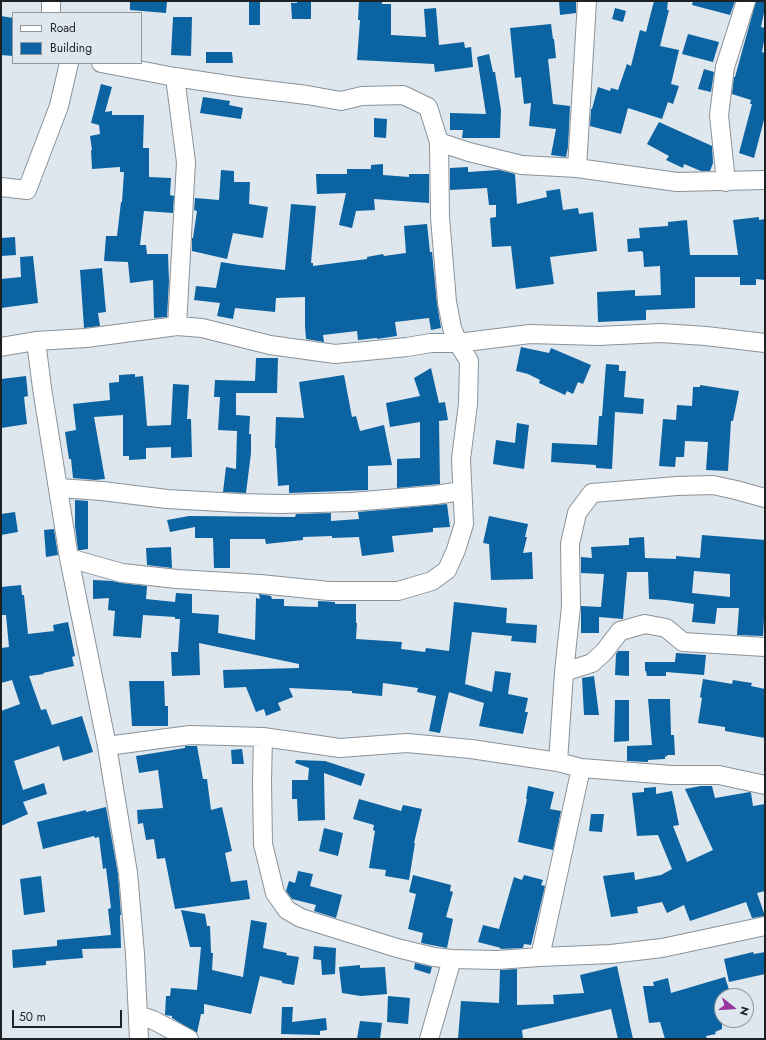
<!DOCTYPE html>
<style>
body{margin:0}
#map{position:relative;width:766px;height:1040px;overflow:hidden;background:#dee6ee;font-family:Jost,sans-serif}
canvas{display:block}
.frame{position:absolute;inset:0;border:2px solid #1e2124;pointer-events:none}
.legend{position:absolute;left:12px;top:12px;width:130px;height:52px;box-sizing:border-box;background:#dee6ee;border:1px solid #91979d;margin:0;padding:5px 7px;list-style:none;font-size:12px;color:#1e2124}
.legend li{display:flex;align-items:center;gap:8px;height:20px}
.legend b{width:20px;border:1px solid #91979d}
.north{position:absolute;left:714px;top:988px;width:40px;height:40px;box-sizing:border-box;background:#dee6ee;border:1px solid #91979d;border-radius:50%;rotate:107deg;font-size:11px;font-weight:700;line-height:16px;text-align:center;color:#1e2124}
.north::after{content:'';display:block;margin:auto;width:14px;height:18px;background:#97369e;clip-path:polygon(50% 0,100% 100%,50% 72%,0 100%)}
.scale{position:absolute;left:12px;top:1010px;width:110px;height:18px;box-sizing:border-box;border:2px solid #1e2124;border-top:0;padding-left:5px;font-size:12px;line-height:14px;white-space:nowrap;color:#1e2124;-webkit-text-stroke:3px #dee6ee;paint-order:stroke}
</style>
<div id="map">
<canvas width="766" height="1040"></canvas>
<div class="frame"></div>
<ul class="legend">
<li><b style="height:5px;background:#fff"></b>Road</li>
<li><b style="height:11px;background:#0b63a2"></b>Building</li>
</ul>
<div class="north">N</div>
<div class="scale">50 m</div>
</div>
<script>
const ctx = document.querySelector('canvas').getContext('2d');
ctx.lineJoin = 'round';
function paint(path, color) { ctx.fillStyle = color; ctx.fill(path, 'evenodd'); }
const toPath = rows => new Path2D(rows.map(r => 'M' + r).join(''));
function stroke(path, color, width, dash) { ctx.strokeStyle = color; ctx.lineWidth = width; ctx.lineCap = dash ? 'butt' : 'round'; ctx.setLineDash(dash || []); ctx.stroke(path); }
const building = toPath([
 [130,1,167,1,166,13,130,10],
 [297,1,311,1,311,19,292,19,291,3,297,3],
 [359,1,382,1,382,4,391,4,391,35,426,37,424,9,436,8,439,45,464,42,465,48,471,47,473,67,435,72,434,64,357,60,360,20,358,20],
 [559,1,576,1,576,13,560,15],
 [654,1,668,1,667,10,669,10,660,46,679,50,671,84,679,86,673,104,668,102,662,119,628,108,621,134,590,126,591,109,592,109,598,87,610,91,611,88,618,90,627,64,631,66,640,30,646,32],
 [693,1,735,1,730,15,692,5],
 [756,1,765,1,765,8,761,27,765,28,765,36,762,52,765,53,765,116,754,158,739,153,752,104,750,104,751,100,732,94,734,77,735,77],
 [249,2,260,2,260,25,249,25],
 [615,8,626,11,623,22,612,19],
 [1,16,13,18,13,56,1,55],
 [173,17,192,17,191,56,171,55],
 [551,24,553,39,554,39,556,58,548,59,553,104,570,106,568,147,566,157,551,155,556,129,529,126,531,103,524,104,521,77,515,78,510,28],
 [688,34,719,42,713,62,682,54],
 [206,52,232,52,233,63,206,63],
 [489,54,493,72,495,72,501,110,500,138,462,138,463,130,450,130,450,113,486,114,477,57],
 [704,69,714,72,711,92,698,89],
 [101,84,112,87,105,112,112,111,112,115,144,115,143,148,149,148,149,177,171,178,170,195,174,196,173,213,144,211,140,245,146,245,147,254,168,254,169,281,167,317,154,318,153,280,130,283,128,262,104,261,106,236,117,236,121,202,122,202,124,172,120,172,120,167,92,169,91,150,92,150,90,136,100,134,99,125,91,123],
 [203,97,230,101,229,105,243,108,241,119,200,113],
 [374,118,387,119,386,138,374,137],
 [659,122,712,146,713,163,710,171,701,171,684,164,683,168,666,160,669,156,647,144],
 [383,164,383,175,409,177,409,174,429,174,429,203,374,199,375,210,356,211,352,228,339,225,346,193,317,194,316,174,347,174,347,169,371,169,371,165],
 [468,167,468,172,499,170,515,174,517,204,547,197,546,191,560,189,563,210,578,208,579,214,593,212,597,251,550,257,554,284,516,289,511,246,492,247,490,218,496,217,496,205,489,205,487,188,450,190,450,168],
 [221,170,234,171,234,182,250,182,249,204,268,207,263,238,233,233,227,259,192,251,192,238,193,238,197,211,194,210,195,198,219,200],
 [291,204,316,206,311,263,313,263,313,266,367,259,367,257,383,254,384,256,406,253,404,226,427,224,430,252,432,252,437,303,441,328,431,330,429,318,395,322,397,336,377,339,377,338,358,340,357,331,323,335,324,342,306,339,305,326,305,297,276,298,275,312,235,308,233,319,217,316,220,303,194,300,196,286,216,288,221,262,239,265,285,270],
 [759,217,759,220,765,219,765,280,756,279,756,285,740,285,740,277,695,277,695,308,646,310,646,320,598,322,597,292,635,290,635,296,661,295,660,266,644,267,643,252,641,251,628,252,627,239,640,238,639,228,668,226,668,222,687,220,690,255,738,255,733,220],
 [15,237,16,255,1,256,1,238],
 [33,256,38,303,1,308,1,279,21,277,20,257],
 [102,268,106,312,98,313,100,326,84,328,80,270],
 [521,347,549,353,551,348,591,365,583,384,578,382,573,394,567,391,565,395,539,383,540,380,528,374,516,371],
 [256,358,278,358,277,393,236,393,236,415,250,416,249,434,251,434,251,453,246,493,223,492,226,467,236,469,237,431,218,430,220,397,214,397,215,380,255,381],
 [606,364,619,365,619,371,626,371,624,397,644,399,643,414,615,412,612,469,596,468,596,465,551,462,552,443,597,445,599,416,602,416],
 [431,368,439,403,445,402,448,420,439,421,440,484,397,488,397,459,420,458,420,422,390,427,386,403,420,396,414,378],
 [135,374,135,377,143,376,147,426,171,425,173,384,189,385,187,419,191,419,192,457,171,458,171,447,146,448,146,459,129,460,129,456,123,456,123,415,94,417,105,479,95,480,73,478,71,459,69,459,65,432,76,430,73,404,110,400,109,383,119,382,119,375],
 [344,375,352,417,356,416,360,431,384,425,392,465,368,466,368,490,289,493,289,485,278,486,276,448,275,448,276,417,304,418,299,382],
 [26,376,28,396,24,397,27,424,1,428,1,379],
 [700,385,739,391,733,421,731,421,728,471,706,470,708,442,685,441,684,457,676,457,675,467,659,466,663,419,676,420,677,405,692,406,693,387,700,387],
 [517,423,529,425,524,469,493,464,496,440,515,443],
 [75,500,88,501,88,549,81,550,78,550,75,526],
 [447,504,450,527,433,528,433,532,392,536,394,552,362,556,359,537,332,538,332,536,303,537,303,540,266,544,265,539,230,539,230,568,214,568,213,538,195,538,195,527,170,532,167,520,189,516,295,517,296,514,331,513,331,521,359,519,358,512],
 [15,512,18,532,1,535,1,514],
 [489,516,528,524,525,537,527,537,523,553,532,552,533,579,491,580,489,544,483,543],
 [54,529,58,555,46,557,44,530],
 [702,535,765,540,765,602,763,636,737,635,739,608,717,608,715,624,692,622,694,604,666,600,649,599,648,572,627,572,623,619,599,617,599,633,581,633,581,606,601,607,604,574,581,573,581,557,592,558,591,547,629,545,629,538,644,537,645,558,676,559,676,556,700,558],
 [694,571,730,574,730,597,692,593],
 [171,547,172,568,147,565,146,548],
 [93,580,112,581,121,583,147,586,146,599,175,602,176,593,192,594,192,613,219,615,218,633,255,640,256,598,260,599,259,594,271,596,272,599,284,599,284,606,318,607,318,601,335,602,335,604,356,604,356,623,357,623,356,639,402,642,401,649,425,652,426,648,449,651,454,602,507,608,506,623,537,625,536,643,511,641,512,636,472,632,465,684,492,692,495,671,511,673,508,694,528,698,525,712,528,712,523,734,479,726,484,703,449,692,440,733,429,731,436,696,417,692,418,688,383,683,382,696,352,693,352,691,289,688,293,697,278,703,281,710,266,716,264,709,256,712,246,687,224,688,223,670,299,668,299,664,199,643,200,675,172,676,171,652,178,652,180,619,175,619,175,617,143,615,141,638,113,636,115,611,108,610,109,598,93,599],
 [21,585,22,595,24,595,28,634,54,631,53,625,68,622,75,656,72,657,74,666,43,673,44,674,29,676,41,710,46,709,52,725,82,716,93,752,63,761,59,746,14,761,23,790,44,783,47,794,23,802,28,814,1,826,1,711,20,704,12,680,1,683,1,648,9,647,6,615,1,615,1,587],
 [618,651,629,651,629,676,615,675,616,654],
 [676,653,706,655,704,675,666,672,666,676,647,676,646,671,645,671,645,662,675,662],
 [594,676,599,715,584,715,582,678],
 [703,679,732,684,733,680,752,683,751,686,765,689,765,738,725,731,725,727,698,723,702,698,700,697],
 [129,681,164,681,165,706,168,706,168,726,132,726],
 [648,699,670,699,671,735,674,735,675,755,668,755,665,757,665,759,648,760,648,762,627,761,627,746,652,745],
 [615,700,629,700,629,741,614,742],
 [185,746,197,746,203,779,207,779,211,810,222,807,232,851,225,853,231,882,247,880,250,899,175,909,165,858,157,859,154,839,146,840,143,823,138,824,137,810,163,808,158,770,139,773,136,756,185,748],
 [242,749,244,764,232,764,231,750],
 [296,760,325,761,365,774,361,786,324,773,325,820,298,821,297,799,292,799,292,780,308,780,309,768,295,763],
 [528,786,554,792,550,809,561,811,553,850,518,842,527,799,526,799],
 [701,786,712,786,715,798,750,792,751,793,753,806,765,804,765,891,757,893,765,916,752,918,746,902,690,921,684,905,667,913,662,902,637,907,638,913,611,917,603,876,634,872,635,880,661,875,672,869,658,835,637,836,632,793,644,792,644,788,656,787,656,794,672,791,679,825,673,826,687,862,713,850,685,789],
 [359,799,401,811,403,805,422,809,414,843,415,843,409,880,385,876,386,870,369,868,375,831,373,830,374,825,353,819],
 [106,807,118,874,121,915,120,915,121,948,82,949,83,958,46,961,46,965,13,968,12,950,57,946,57,940,111,935,108,909,111,908,106,868,103,869,99,837,95,838,94,836,43,849,37,822,86,810,86,812],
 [591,814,604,814,602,832,589,831],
 [324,828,343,833,338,856,319,851],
 [298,871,313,874,310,886,342,895,336,918,314,911,316,905,292,899,286,891,289,881,295,883],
 [413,875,451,885,450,891,453,892,446,917,453,919,447,948,421,943,423,933,408,929,416,894,409,892],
 [524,875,543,880,541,885,545,886,531,945,524,944,523,948,500,949,501,948,478,942,483,925,499,929,514,877,522,880],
 [41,876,45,912,24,915,20,879],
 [181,910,205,914,207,926,210,926,211,953,213,953,212,970,243,977,251,920,267,923,263,948,287,953,286,955,299,957,294,985,282,983,282,981,260,976,251,1014,204,1004,204,1014,201,1014,197,1033,172,1018,172,1016,165,1015,166,996,170,996,171,988,197,990,201,947,190,947],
 [314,946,336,948,335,974,322,975,321,960,313,959],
 [753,952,754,954,765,952,765,974,729,982,724,959],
 [415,963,432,967,430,974,414,969],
 [360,965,360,968,385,967,387,994,361,996,342,993,339,967],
 [617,966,633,1039,618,1039,611,1009,522,1030,523,1039,458,1039,461,1001,499,1003,500,970,517,969,517,1005,554,1004,553,995,584,993,580,975],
 [725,977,731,996,722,996,722,1029,715,1032,716,1034,706,1036,707,1039,665,1039,660,1022,649,1023,643,986,654,986,653,982,668,978,671,993],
 [388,996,410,998,408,1024,387,1022],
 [282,1007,293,1007,292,1022,326,1018,327,1030,320,1031,320,1035,281,1034],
 [360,1021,382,1023,380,1039,357,1039]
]);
const minor = toPath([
 [51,1,51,13],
 [175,77,186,162,177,326],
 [439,142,469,152,522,165,577,168,677,182,765,180],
 [577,168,587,1],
 [726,182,719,115,725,67,746,1],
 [1,187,27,190,59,106,69,63],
 [36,341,42,388,69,558,107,746,128,873,135,954,139,1039],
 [1,347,36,341,86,338,177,326,202,328,270,345,335,354,407,347,431,343,458,343,530,334,598,336,661,333,706,336,765,343],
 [59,488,102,491,167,499,239,503,282,504,352,502,435,495,462,491],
 [69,558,122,573,177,579,260,584,329,591,398,591,432,581,447,570,456,550,464,524,461,459,468,404,469,361,458,343,452,328,447,302,440,217,439,142,428,107,403,95,362,96,341,101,307,95,241,87,175,77,101,63],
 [564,672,592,663,604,652,620,631,645,624,666,628,683,642,765,647],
 [263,737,262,782,263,844,275,893,287,910,301,918,397,948,434,957,452,959,497,960,540,957,611,954,662,948,765,926],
 [107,746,190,735,263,737,340,748,407,743,471,749,558,762,581,768,671,775,719,775,765,785],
 [558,762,564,672,571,607,570,544,577,513,592,493,677,486,713,485,736,490,765,498],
 [540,957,581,768],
 [138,1015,153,1020,189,1039],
 [429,1039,452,959]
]);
paint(building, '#0b63a2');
stroke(minor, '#8a9299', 20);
stroke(minor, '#fff', 18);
</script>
